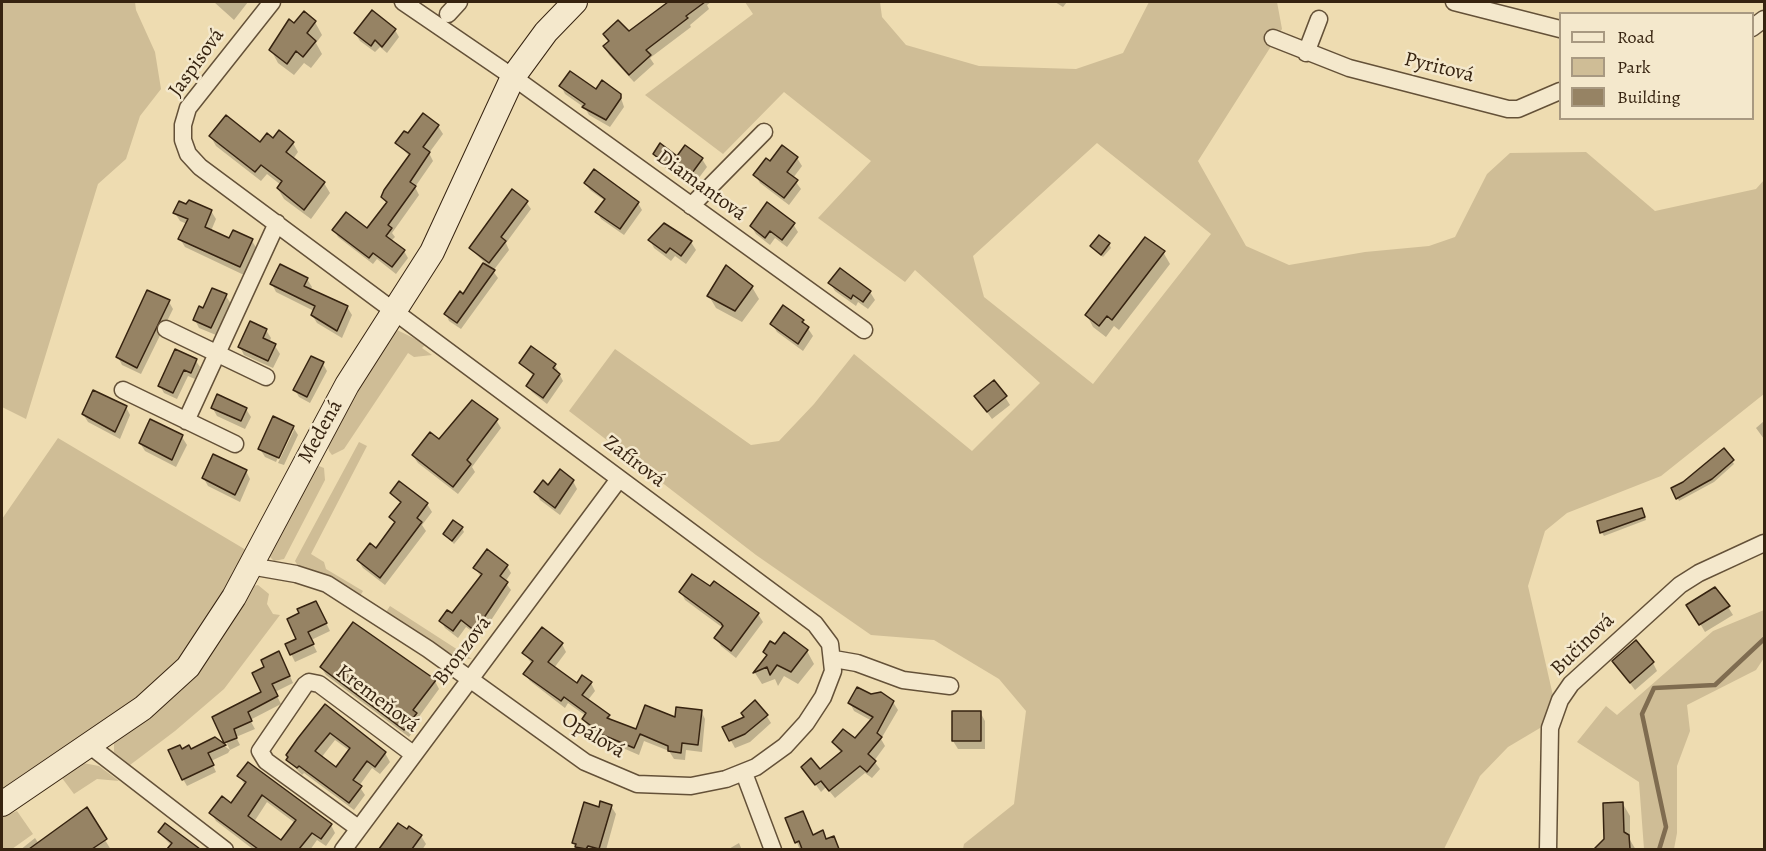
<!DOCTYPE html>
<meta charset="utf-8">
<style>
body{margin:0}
#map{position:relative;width:1766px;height:851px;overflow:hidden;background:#eedcb1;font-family:Alegreya,serif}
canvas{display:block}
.frame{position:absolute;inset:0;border:3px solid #362310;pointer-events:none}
.legend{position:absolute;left:1559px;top:12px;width:195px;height:108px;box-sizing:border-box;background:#f4e8cc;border:2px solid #a89981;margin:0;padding:8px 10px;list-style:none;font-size:18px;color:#362310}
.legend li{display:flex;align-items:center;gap:12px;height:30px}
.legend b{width:30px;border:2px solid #a89981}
</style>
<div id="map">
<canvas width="1766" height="851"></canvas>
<div class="frame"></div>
<ul class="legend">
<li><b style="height:8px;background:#f4e8cc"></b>Road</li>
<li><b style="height:16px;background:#cfbd96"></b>Park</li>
<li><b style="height:16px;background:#968364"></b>Building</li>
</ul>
</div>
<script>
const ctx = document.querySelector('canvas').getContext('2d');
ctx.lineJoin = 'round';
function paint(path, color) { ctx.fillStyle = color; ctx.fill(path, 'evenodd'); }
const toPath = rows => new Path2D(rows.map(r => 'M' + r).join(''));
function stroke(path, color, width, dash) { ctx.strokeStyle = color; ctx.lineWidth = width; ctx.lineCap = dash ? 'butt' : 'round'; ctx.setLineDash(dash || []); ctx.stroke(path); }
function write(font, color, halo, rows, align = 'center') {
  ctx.font = font + ' Alegreya,serif'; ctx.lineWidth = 5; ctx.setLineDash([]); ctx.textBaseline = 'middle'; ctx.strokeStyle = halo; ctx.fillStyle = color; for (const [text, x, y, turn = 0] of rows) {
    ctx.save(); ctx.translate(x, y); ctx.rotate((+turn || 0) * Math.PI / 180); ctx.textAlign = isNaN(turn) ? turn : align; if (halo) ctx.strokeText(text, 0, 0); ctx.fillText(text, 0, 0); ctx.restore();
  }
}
const green = toPath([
 [2,2,135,2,136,10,155,52,161,89,140,116,126,159,98,184,26,419,2,407],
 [745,2,880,2,882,17,906,45,979,66,1076,69,1123,53,1149,2,1277,2,1282,29,1198,161,1246,246,1289,265,1365,252,1429,246,1455,237,1487,174,1510,153,1586,152,1655,211,1756,189,1764,180,1764,394,1661,476,1567,513,1545,531,1528,586,1554,700,1540,728,1508,747,1480,776,1444,849,963,849,964,844,1014,804,1026,711,999,679,934,640,871,635,756,555,569,411,615,349,751,445,779,441,814,404,854,354,972,451,1040,383,915,270,905,282,818,218,871,161,784,92,723,154,645,95,753,14],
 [1097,143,1211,234,1093,384,984,297,973,256],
 [397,330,426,344,422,348,432,355,414,357,408,353,344,449,332,455,329,451,326,438],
 [58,438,246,550,202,633,160,684,2,796,2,519],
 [359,442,367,446,311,554,324,562,326,569,363,591,360,596,298,566,295,561],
 [319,466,324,468,325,480,284,559,274,561,269,556,314,467],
 [258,585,269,594,267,604,273,614,280,615,224,689,175,731,130,765,114,752,114,737,188,684,226,629,248,587],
 [390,606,472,659,456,659,386,612],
 [1764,610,1764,658,1756,670,1687,705,1690,731,1677,766,1677,833,1674,849,1644,849,1639,782,1577,742,1606,706,1617,715,1713,631],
 [83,763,99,766,119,781,97,779,74,794,62,778],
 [17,811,33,834,12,849,2,849,2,817]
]);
const shadow = toPath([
 [214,2,248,2,234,20],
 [671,2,711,2,707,5,709,9,690,25,691,27,650,58,654,64,634,82,609,55,605,47,609,42,605,34,629,33],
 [1055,2,1067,2,1063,7],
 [315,22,322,35,316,43,322,54,311,68,304,63,294,75,278,63,271,50,295,25],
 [395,30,399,37,387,53,380,47,375,52,360,41,355,33],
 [561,86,620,95,624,107,610,127,589,115,585,108,565,94],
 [423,115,438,126,443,134,429,153,433,161,415,187,419,195,392,233,395,237,391,241,404,251,408,258,396,274,377,259,373,264,338,237,334,230,367,230,387,205,383,197,410,157,397,143,408,135],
 [211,137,260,144,273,140,293,143,298,152,293,159,324,183,330,193,311,219,284,199,278,189,281,185,267,174,261,181,216,146],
 [686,147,702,159,707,167,692,187,659,163,654,154,678,158],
 [797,158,802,166,793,178,801,189,789,205,760,183,755,175,770,163],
 [585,183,638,203,642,210,624,235,601,219,597,212,605,201,590,190],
 [526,202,531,209,506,243,509,250,493,271,498,278,461,329,449,321,446,314,464,296,485,263,470,248],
 [211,211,216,219,211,231,230,240,252,241,257,249,244,275,185,247,180,239,187,224,180,221,175,213],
 [793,224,798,232,787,247,775,238,770,245,756,234,751,226],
 [650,240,691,242,696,250,686,264,675,256,671,261,654,248],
 [1109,244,1111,248,1103,257,1092,247],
 [1163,252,1170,264,1119,330,1114,326,1106,337,1093,327,1087,315],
 [307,279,312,287,310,290,347,307,352,315,342,338,317,323,312,315,314,311,276,292,272,284],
 [830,283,870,292,875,300,868,309,858,302,856,306,835,291],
 [752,287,759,299,742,322,716,308,709,296],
 [226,296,231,304,216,335,199,328,195,320],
 [169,302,173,309,141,374,122,365,118,357],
 [784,307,803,321,813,336,803,351,777,332,772,324],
 [266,330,271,338,269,343,275,346,280,354,273,368,244,355,240,347],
 [196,361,200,367,195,379,188,376,177,399,164,393,160,386],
 [521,363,555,365,563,381,547,404,532,392,528,386,534,377],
 [323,364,327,371,310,403,299,397,295,390],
 [1005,397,1010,405,992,419,981,404],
 [126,407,130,415,120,439,88,422,83,414],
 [212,407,246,409,251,417,245,429,217,416],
 [458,416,496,420,501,428,472,467,475,472,458,494,418,463,413,456,439,441],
 [150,421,182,437,187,445,176,467,145,451,140,443],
 [1764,421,1764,439,1756,428],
 [293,427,298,435,284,465,278,463,294,430,291,430,276,462,265,457,260,449],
 [1732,461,1734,464,1714,482,1679,501,1673,488],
 [246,471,250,479,240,502,208,486,203,477],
 [573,481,577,489,560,515,540,500,536,492],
 [391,493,427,504,432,512,422,525,426,531,385,585,363,568,358,560,376,550,395,524,391,517,401,504],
 [1644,513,1646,520,1604,536,1602,533,1599,522],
 [462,528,464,532,454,544,445,534],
 [507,566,511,573,505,582,511,590,480,637,466,627,458,638,445,628,441,621,452,615,481,577,475,568],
 [710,589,758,614,763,622,736,658,721,646,716,638,723,628,685,600,681,592],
 [1689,605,1728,607,1733,615,1705,632],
 [320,610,330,631,311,640,317,652,295,662,291,654],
 [562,644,566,652,554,668,577,685,591,683,595,691,588,700,609,716,612,722,637,731,701,711,705,719,702,752,686,750,685,760,674,759,669,751,644,741,639,755,609,742,588,727,584,719,586,716,568,703,565,708,530,681,525,674,532,664,524,653],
 [807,651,814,664,798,684,784,676,778,686,775,679,762,684,755,673,767,657,764,652],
 [283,660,293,683,275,692,281,704,250,720,255,729,236,737,240,745,230,750,214,717,263,693],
 [1614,662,1653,663,1657,671,1635,690],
 [321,667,435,681,439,689,418,718,420,722,409,737,326,675],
 [870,696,893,702,898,710,881,739,885,746,874,761,880,769,872,778,865,773,835,798,826,787,821,792,803,767,820,771,842,754,833,743,855,741,872,721,854,711,850,703],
 [325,706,385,753,390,762,380,774,372,768,359,786,365,795,354,810,304,773,302,775,288,760],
 [335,740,350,751,337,769,321,758],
 [980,712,985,721,985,749,958,749,953,741],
 [766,715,771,723,750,742,735,748,724,728],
 [215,739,230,750,228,753,211,761,216,772,187,786,183,779,182,750,190,750],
 [239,776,331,825,335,833,326,846,317,840,310,850,254,850,216,821,211,813,231,805,245,785],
 [267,802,295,823,282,842,254,822],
 [1623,804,1630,816,1630,840,1636,850,1596,850,1606,840],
 [611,806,616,814,606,850,577,850,573,843,600,808],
 [787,819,813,836,822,832,827,840,837,845,839,850,800,850],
 [165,825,197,850,170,850,172,846,159,833],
 [421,836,426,844,422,850,386,850,384,846],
 [35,838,39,844,105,840,111,850,20,850],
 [739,843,742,850,727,850]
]);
const stream = toPath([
 [1659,850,1666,827,1642,714,1654,688,1715,685,1764,639]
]);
const building = toPath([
 [668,2,705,2,686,16,688,18,646,50,651,55,629,75,603,46,609,41,603,34,618,20,629,31,668,2],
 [372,10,396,29,382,47,375,40,371,46,354,33,372,10],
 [304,11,316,21,307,33,316,41,303,57,296,51,287,64,269,50,289,19,294,23,304,11],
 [570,71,596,89,602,80,621,94,621,98,606,120,582,107,585,104,559,86,570,71],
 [423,113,439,125,423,147,430,152,410,182,416,186,388,225,392,228,386,236,405,250,392,267,373,253,369,258,332,230,346,212,367,228,387,202,381,197,384,190,410,154,395,143,404,131,408,133,423,113],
 [226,115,260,142,267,133,273,138,279,130,294,142,286,152,325,182,304,210,277,188,282,181,261,165,255,172,209,136,226,115],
 [660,143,677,156,685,145,703,158,687,180,653,154,660,143],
 [782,145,798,157,787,172,798,180,784,198,753,175,766,158,770,161,782,145],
 [594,169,639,202,620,229,595,212,605,199,584,183,594,169],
 [512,189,528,201,501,237,506,241,489,263,469,248,512,189],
 [189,200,212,210,205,227,229,238,233,230,253,239,240,267,178,239,188,219,173,213,179,201,186,204,189,200],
 [767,202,795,223,782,240,770,231,765,238,750,226,767,202],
 [664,223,692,241,681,256,670,248,666,253,648,240,664,223],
 [1099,235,1110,243,1101,255,1090,246,1099,235],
 [1145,237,1165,251,1112,320,1107,316,1099,326,1085,315,1145,237],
 [483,263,495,270,457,323,444,314,460,291,463,294,483,263],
 [280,264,308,278,304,286,348,306,337,331,311,315,315,306,270,284,280,264],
 [726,265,753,286,735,311,707,296,726,265],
 [840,268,871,291,863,302,853,295,851,299,828,283,840,268],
 [212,288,227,294,211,328,193,320,199,306,203,308,212,288],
 [147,290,170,300,137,368,116,357,147,290],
 [783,305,804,320,802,322,809,327,798,344,770,324,783,305],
 [250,321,267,329,263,338,276,344,268,361,238,347,250,321],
 [531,346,556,364,553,368,560,374,543,398,526,386,534,374,519,363,531,346],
 [175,349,197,359,191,373,184,370,173,393,158,386,175,349],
 [311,356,324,362,307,397,293,390,311,356],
 [994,380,1007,396,987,412,974,396,994,380],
 [93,390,127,406,115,432,82,414,93,390],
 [217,394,247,408,241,421,211,408,217,394],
 [472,400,498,419,467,460,471,464,453,487,412,455,430,432,439,439,472,400],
 [273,416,294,426,279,458,258,449,273,416],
 [150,419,183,435,172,460,139,443,150,419],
 [1724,448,1734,460,1712,479,1676,499,1671,488,1683,482,1724,448],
 [213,454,247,470,235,495,202,478,213,454],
 [560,469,574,480,555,508,534,492,543,480,548,485,560,469],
 [399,481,428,503,417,518,422,522,380,578,357,560,370,543,376,548,395,522,389,517,401,502,390,493,399,481],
 [1642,508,1645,517,1600,533,1597,521,1642,508],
 [453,520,463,527,452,541,443,534,453,520],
 [487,549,508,565,500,576,508,582,475,631,461,620,453,631,439,621,447,610,452,613,482,574,473,568,487,549],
 [692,574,710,586,714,581,759,613,731,651,714,638,723,626,721,623,679,592,692,574],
 [1715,587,1730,606,1699,625,1686,605,1715,587],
 [316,601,327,623,308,632,314,644,290,655,285,644,296,639,287,619,299,613,297,609,316,601],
 [353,622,436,680,413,710,417,713,404,730,320,667,353,622],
 [542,627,563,643,548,662,577,683,582,675,592,682,582,695,610,715,607,718,636,729,645,705,675,717,676,707,702,710,698,745,682,743,681,753,668,751,668,746,640,734,634,748,603,735,582,719,586,713,564,697,561,701,523,674,533,661,522,653,542,627],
 [784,632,808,650,791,672,777,665,770,675,767,667,753,673,767,655,763,652,770,641,775,644,784,632],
 [1636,640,1654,662,1630,683,1612,661,1636,640],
 [279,651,290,676,272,684,278,696,248,712,252,721,234,729,237,738,224,743,212,717,261,692,252,673,264,667,261,660,279,651],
 [857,687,871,694,881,692,894,701,877,733,882,737,868,754,876,761,867,772,860,766,829,791,821,781,815,785,801,767,811,758,820,769,842,751,832,742,843,729,855,738,873,717,848,703,857,687],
 [755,700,768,715,745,734,729,741,722,727,744,717,741,713,755,700],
 [325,704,386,752,375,767,367,761,353,780,362,786,349,803,299,766,297,768,286,760,288,757,286,755,298,738,325,704],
 [330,733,350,748,336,767,315,751,330,733],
 [952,711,981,711,981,741,952,741,952,711],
 [215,737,226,745,208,753,214,765,182,780,168,750,180,745,182,749,189,745,191,749,215,737],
 [248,762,332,824,321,839,312,833,299,849,258,849,209,813,222,796,231,803,246,782,237,776,248,762],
 [262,795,296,820,281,840,248,816,262,795],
 [600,801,612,805,599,849,588,846,586,849,575,847,576,844,572,843,584,802,599,807,600,801],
 [1623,802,1624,832,1629,835,1630,849,1594,849,1604,839,1603,803,1623,802],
 [87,807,107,839,92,849,29,849,87,807],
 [803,811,813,835,823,830,826,839,834,836,839,849,802,849,799,841,795,843,785,818,803,811],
 [165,823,200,849,167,849,172,843,158,832,165,823],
 [398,823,407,829,409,826,422,835,412,849,379,849,398,823]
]);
const street = toPath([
 [403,2,513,77,864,330],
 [1454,2,1560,29],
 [448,14,459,2],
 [1752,28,1764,19],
 [1273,38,1349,68,1508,109,1518,109,1560,91],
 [1306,53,1319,19],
 [691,206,764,132],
 [166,329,266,377],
 [123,390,235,444],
 [186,421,277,223],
 [250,566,296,574,327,584,428,649,585,762,637,784,691,786,726,779,756,767,785,746,806,723,823,697,833,671,830,644,815,624,200,167,188,154,183,140,183,125,188,108,272,2],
 [834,659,857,663,903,680,950,686],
 [89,745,225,850],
 [744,773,773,850],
 [358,828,266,761,260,751,305,685,309,682,319,684,413,754],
 [343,850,619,479],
 [1548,850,1550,728,1560,700,1571,684,1680,585,1699,573,1764,543]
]);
const secondary = toPath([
 [2,804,143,708,188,667,234,597,347,385,432,252,513,77,546,32,575,2]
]);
const streetNames = [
 ["Jaspisová",197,63,-54],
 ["Pyritová",1439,68,14],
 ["Diamantová",701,186,36],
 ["Medená",321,432,-61],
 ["Zafírová",634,462,37],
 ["Bučinová",1583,645,-44],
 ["Bronzová",463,651,-53],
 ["Kremeňová",377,699,37],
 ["Opálová",593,736,31]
];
paint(green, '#cfbd96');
paint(shadow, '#0003');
stroke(stream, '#7f6c50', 4.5);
paint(building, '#968364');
stroke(building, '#362310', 1.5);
stroke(street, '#645138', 19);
stroke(secondary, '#362310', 26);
stroke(street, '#f4e8cc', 16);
stroke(secondary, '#f4e8cc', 24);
write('21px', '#362310', '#f4e8cc', streetNames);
</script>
